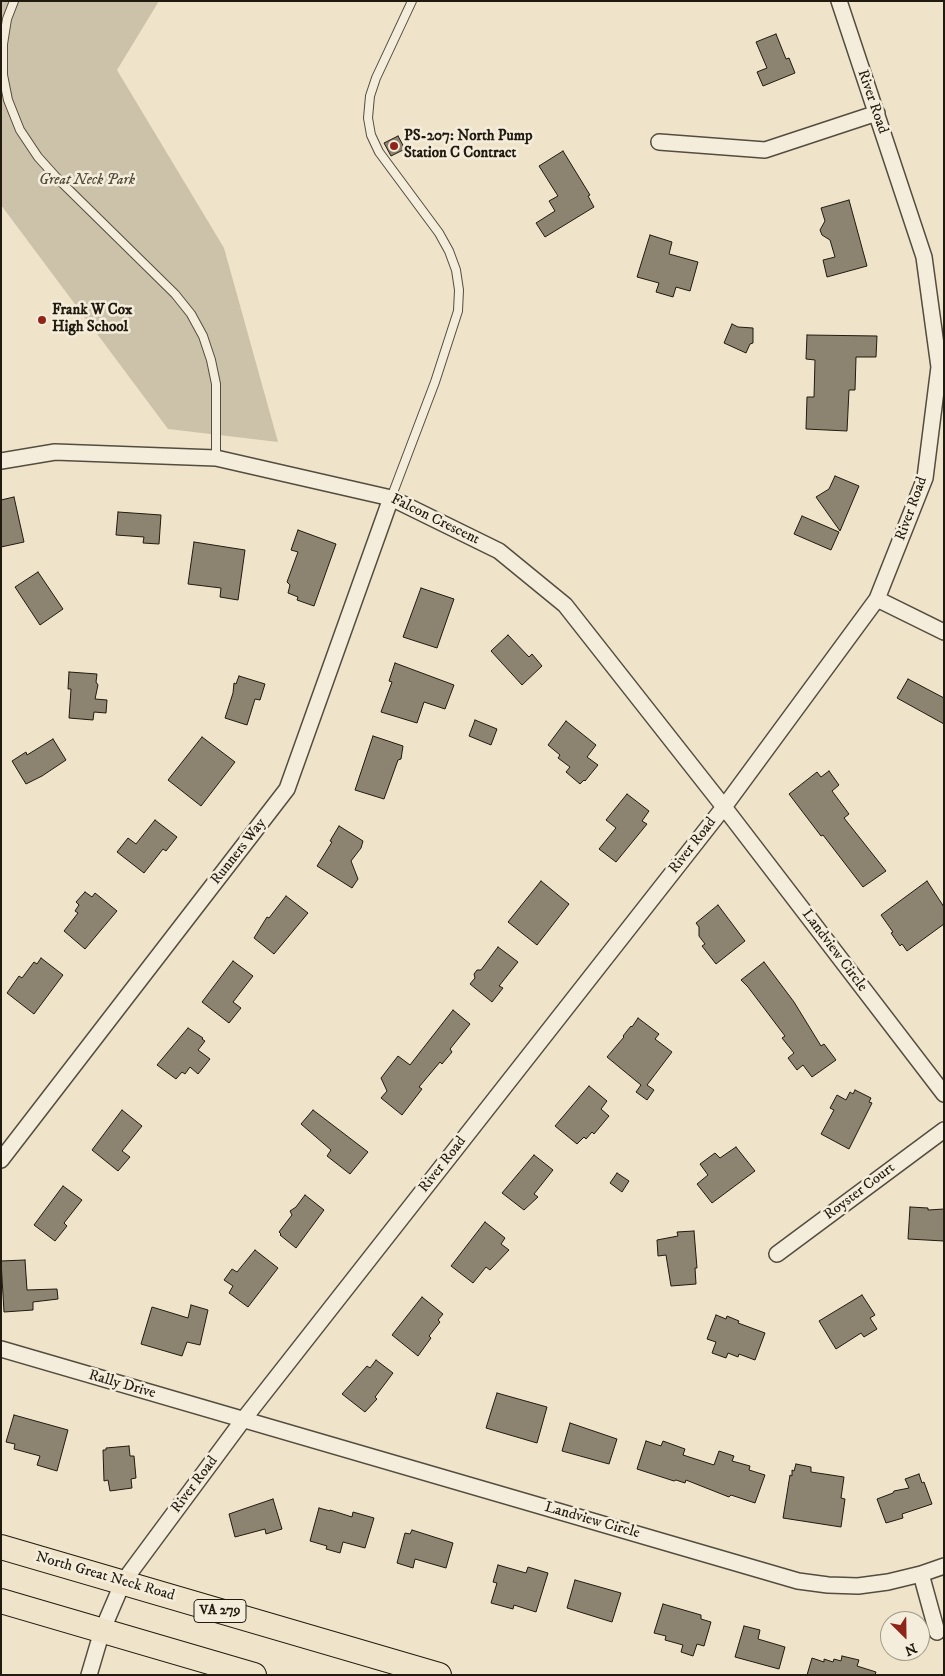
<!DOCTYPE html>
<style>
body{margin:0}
#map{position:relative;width:945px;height:1676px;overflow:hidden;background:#efe4c9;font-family:"IM FELL DW Pica",serif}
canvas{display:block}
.frame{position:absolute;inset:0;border:2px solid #211a0f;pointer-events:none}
.north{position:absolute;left:880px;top:1611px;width:50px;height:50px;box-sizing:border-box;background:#f5eddc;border:1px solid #a0998a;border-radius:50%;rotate:157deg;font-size:14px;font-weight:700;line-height:20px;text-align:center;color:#211a0f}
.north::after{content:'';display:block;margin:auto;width:18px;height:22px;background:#8f2418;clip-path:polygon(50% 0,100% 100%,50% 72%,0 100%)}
</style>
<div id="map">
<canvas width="945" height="1676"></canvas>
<div class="frame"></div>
<div class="north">N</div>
</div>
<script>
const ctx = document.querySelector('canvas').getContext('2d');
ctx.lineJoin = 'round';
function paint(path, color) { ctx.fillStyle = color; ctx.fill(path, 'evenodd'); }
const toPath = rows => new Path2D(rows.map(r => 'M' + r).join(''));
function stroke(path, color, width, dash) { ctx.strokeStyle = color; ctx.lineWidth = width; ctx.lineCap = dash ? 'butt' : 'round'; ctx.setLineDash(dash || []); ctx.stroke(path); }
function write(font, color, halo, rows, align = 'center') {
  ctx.font = font + ' "IM FELL DW Pica",serif'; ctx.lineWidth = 5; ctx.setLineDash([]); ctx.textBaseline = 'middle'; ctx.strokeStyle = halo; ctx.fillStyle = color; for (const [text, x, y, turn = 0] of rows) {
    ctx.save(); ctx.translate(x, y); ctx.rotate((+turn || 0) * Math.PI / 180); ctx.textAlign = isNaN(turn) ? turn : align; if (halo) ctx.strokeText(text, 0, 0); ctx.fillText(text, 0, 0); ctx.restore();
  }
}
const green = toPath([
 [1,1,159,1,117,70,224,248,278,442,168,429,1,205]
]);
const building = toPath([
 [776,34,786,59,789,58,795,73,763,86,757,72,767,68,756,42,776,34],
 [398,136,405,149,391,156,384,143,398,136],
 [563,151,590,195,588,196,594,207,545,237,536,223,555,211,549,201,558,196,539,166,563,151],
 [849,200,867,266,827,277,823,260,835,257,830,240,822,235,820,230,825,221,821,208,849,200],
 [650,235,672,242,669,254,698,262,690,291,676,287,673,297,656,292,659,283,637,277,650,235],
 [732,324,738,327,753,328,753,343,750,344,746,353,724,343,732,324],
 [807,335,877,336,876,357,856,357,855,390,849,390,847,431,806,429,807,397,814,397,815,360,806,359,807,335],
 [835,476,859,486,840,531,816,497,829,489,835,476],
 [14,497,24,542,1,547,1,500,14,497],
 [118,512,161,515,159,544,143,543,144,537,116,535,118,512],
 [802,516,839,532,831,550,794,534,802,516],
 [298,530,336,544,314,606,297,600,298,597,288,593,290,585,287,582,298,552,291,550,298,530],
 [194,542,245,550,238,600,220,597,221,588,188,584,194,542],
 [38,572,63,609,40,625,15,587,38,572],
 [421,588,454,599,437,648,403,637,421,588],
 [508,635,529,657,532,654,542,666,522,685,491,651,508,635],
 [395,663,454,685,445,709,424,702,417,723,381,712,392,682,389,681,395,663],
 [69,672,97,674,96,682,98,685,95,699,107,700,106,713,94,712,93,720,69,718,71,689,68,689,69,672],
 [239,676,265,684,260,700,255,699,247,725,225,718,233,693,234,683,236,684,239,676],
 [908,679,944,698,944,724,897,698,908,679],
 [475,720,497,729,491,745,469,736,475,720],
 [566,721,596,745,587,757,598,765,585,781,584,780,580,784,566,772,570,767,558,758,560,755,548,745,566,721],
 [373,736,403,746,401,759,398,760,384,799,355,790,373,736],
 [202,737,235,762,201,806,168,780,202,737],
 [53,739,66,760,42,776,26,784,12,761,26,752,27,755,53,739],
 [829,771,839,785,832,791,849,814,844,818,886,871,863,887,823,835,821,836,789,794,817,772,821,777,829,771],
 [627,794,649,811,642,821,647,824,616,862,599,849,616,828,606,820,627,794],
 [155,820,177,837,166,851,163,849,144,873,117,852,128,838,136,844,155,820],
 [339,826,363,841,361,848,351,861,358,879,352,888,317,866,332,842,330,841,339,826],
 [541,881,569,904,537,945,508,922,541,881],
 [927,881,944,907,944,924,907,951,902,944,900,946,891,933,893,932,881,915,927,881],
 [85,892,92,897,95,893,117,911,85,949,64,931,78,913,75,911,79,905,76,902,85,892],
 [286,896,308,913,274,954,254,938,267,917,269,918,286,896],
 [718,905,745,941,716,964,702,946,705,944,699,936,699,927,696,923,718,905],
 [498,947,518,962,499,986,503,988,492,1002,470,984,475,978,474,974,477,970,481,970,498,947],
 [41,958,63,975,34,1014,7,993,19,976,22,978,34,962,37,964,41,958],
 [233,961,253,976,233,1002,241,1008,229,1023,202,1002,233,961],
 [764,962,794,1002,821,1046,824,1044,836,1060,812,1077,803,1065,797,1070,788,1058,794,1053,782,1038,785,1036,748,987,741,980,764,962],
 [453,1010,470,1024,450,1049,452,1052,442,1064,440,1062,419,1087,422,1089,402,1115,381,1098,387,1091,381,1078,398,1056,410,1065,453,1010],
 [638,1018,659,1034,655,1039,672,1052,647,1085,654,1090,647,1100,636,1092,641,1085,607,1057,624,1037,623,1036,631,1026,632,1027,638,1018],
 [188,1028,203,1038,202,1039,205,1041,198,1050,210,1059,198,1074,190,1067,185,1074,182,1072,176,1079,157,1065,188,1028],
 [589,1086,607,1101,601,1109,609,1116,594,1134,592,1132,586,1139,584,1137,577,1144,555,1126,589,1086],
 [855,1090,871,1098,869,1102,872,1103,849,1149,821,1134,834,1110,830,1108,837,1095,846,1100,850,1092,853,1094,855,1090],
 [122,1110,142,1126,122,1151,130,1157,118,1171,92,1150,122,1110],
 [313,1110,368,1152,350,1174,327,1156,331,1150,301,1124,313,1110],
 [736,1147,755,1171,712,1203,697,1184,708,1175,700,1164,715,1153,720,1158,736,1147],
 [534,1155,553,1170,534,1194,538,1197,524,1210,502,1193,534,1155],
 [617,1173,629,1181,622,1192,610,1183,617,1173],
 [63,1186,82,1200,64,1223,67,1226,55,1241,34,1225,63,1186],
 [305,1195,324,1210,296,1248,280,1235,281,1234,279,1232,292,1215,290,1211,296,1207,305,1195],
 [910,1207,928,1208,928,1210,944,1209,944,1241,908,1239,910,1207],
 [485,1222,505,1238,501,1244,509,1250,490,1270,486,1267,473,1283,451,1266,485,1222],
 [694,1231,697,1268,695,1268,696,1284,671,1286,666,1255,658,1256,657,1240,678,1236,677,1232,694,1231],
 [255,1250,278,1268,248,1307,229,1293,233,1286,224,1280,232,1269,237,1272,255,1250],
 [25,1260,27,1290,57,1289,58,1299,33,1302,33,1310,4,1312,1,1261,25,1260],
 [862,1295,875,1315,870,1318,877,1329,864,1337,861,1333,836,1349,819,1321,862,1295],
 [422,1297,443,1314,438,1320,440,1322,429,1336,431,1338,418,1356,392,1335,422,1297],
 [191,1305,208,1310,200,1345,187,1342,182,1356,141,1344,152,1307,188,1318,191,1305],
 [716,1315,726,1319,727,1316,739,1321,738,1323,765,1333,755,1360,739,1354,738,1357,728,1353,726,1358,712,1353,716,1342,707,1339,716,1315],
 [376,1360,393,1373,375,1397,377,1399,365,1412,342,1394,367,1366,370,1368,376,1360],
 [497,1393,547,1407,537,1443,486,1428,497,1393],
 [14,1415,68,1430,57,1471,37,1465,40,1456,14,1449,15,1444,6,1442,14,1415],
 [570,1423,617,1439,609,1464,562,1451,570,1423],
 [646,1441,661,1446,663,1441,685,1449,683,1455,714,1465,719,1451,734,1456,732,1461,750,1466,749,1470,765,1475,755,1503,731,1495,729,1497,686,1480,685,1483,676,1480,674,1481,637,1469,646,1441],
 [129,1446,130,1456,134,1456,136,1478,131,1479,132,1488,110,1491,108,1480,104,1481,103,1450,106,1450,106,1448,129,1446],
 [796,1464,811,1467,811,1472,844,1477,841,1498,845,1499,841,1527,783,1518,790,1475,792,1476,792,1470,794,1471,796,1464],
 [919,1474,922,1483,924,1482,932,1504,902,1514,903,1518,886,1523,877,1499,893,1493,894,1491,909,1488,905,1479,919,1474],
 [273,1499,282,1529,266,1534,265,1529,235,1537,229,1514,273,1499],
 [319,1508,330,1511,330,1510,352,1517,353,1512,374,1518,365,1548,343,1542,340,1553,326,1549,327,1546,310,1541,319,1508],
 [412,1530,453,1543,446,1568,415,1559,413,1568,397,1563,405,1533,410,1534,412,1530],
 [498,1565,526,1573,528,1567,548,1573,536,1612,514,1605,513,1609,491,1603,497,1583,493,1582,498,1565],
 [575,1580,621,1593,612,1622,567,1608,575,1580],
 [663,1604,701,1615,701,1619,711,1622,704,1646,697,1644,693,1656,681,1652,683,1645,665,1640,666,1636,654,1633,663,1604],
 [744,1626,760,1630,758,1639,785,1647,779,1669,735,1657,744,1626],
 [842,1656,859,1660,857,1666,876,1672,875,1675,807,1675,812,1658,824,1662,824,1659,833,1662,834,1659,841,1661,842,1656]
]);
const service = toPath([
 [14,1,7,19,3,44,3,75,8,100,20,130,38,157,56,177,175,294,191,314,203,336,211,360,216,384,216,458],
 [391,498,435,382,458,311,459,290,456,270,449,251,439,233,379,152,371,135,368,118,370,96,376,78,412,1]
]);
const minor = toPath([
 [659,142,765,150,877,113],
 [1,461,55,452,216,458,391,498,499,551,565,605,724,807,944,1094],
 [877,599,944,632],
 [1,1160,287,789,391,498],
 [777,1254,944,1130],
 [1,1349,798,1581,828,1585,858,1586,888,1582,921,1574,944,1566],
 [921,1574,937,1632],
 [89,1675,102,1631,123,1582,243,1420,724,807,877,599,925,478,939,367,924,257,839,1]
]);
const primary = toPath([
 [1,1547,439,1675],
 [1,1601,254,1675]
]);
const markers = [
 [394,146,5,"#8f2418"],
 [42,320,5,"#8f2418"]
];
const shields = [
 [220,1611,52]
];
const shieldNames = [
 ["VA 279",220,1611]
];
const streetNames = [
 ["River Road",872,102,71],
 ["River Road",912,509,-70],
 ["Falcon Crescent",435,520,26],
 ["River Road",693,846,-52],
 ["Runners Way",239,852,-52],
 ["Landview Circle",834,951,53],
 ["River Road",443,1165,-52],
 ["Royster Court",860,1192,-37],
 ["Rally Drive",122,1385,16],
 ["River Road",195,1485,-53],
 ["Landview Circle",592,1521,16],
 ["North Great Neck Road",105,1577,16]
];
const poiNames = [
 ["PS-207: North Pump",404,137],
 ["Station C Contract",404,154],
 ["Frank W Cox",52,311],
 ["High School",52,328]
];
const parkNames = [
 ["Great Neck Park",87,181]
];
paint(green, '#ccc2a9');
paint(building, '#8c8370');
stroke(building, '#211a0f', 1);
stroke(service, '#544c3e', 10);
stroke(minor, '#544c3e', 18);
stroke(primary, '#211a0f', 26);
stroke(service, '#f5eddc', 8);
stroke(minor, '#f5eddc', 15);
stroke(primary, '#efe4c9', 24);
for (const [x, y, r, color] of markers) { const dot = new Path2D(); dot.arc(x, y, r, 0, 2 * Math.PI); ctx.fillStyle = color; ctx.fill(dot); stroke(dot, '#f5eddc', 2); }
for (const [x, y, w] of shields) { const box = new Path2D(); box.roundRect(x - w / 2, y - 11.5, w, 23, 4); ctx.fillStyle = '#f5eddc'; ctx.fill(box); stroke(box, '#211a0f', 1); }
write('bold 14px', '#211a0f', null, shieldNames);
write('15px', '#211a0f', '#f5eddc', streetNames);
write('bold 15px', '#211a0f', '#f5eddc', poiNames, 'left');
write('italic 15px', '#544c3d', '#f5eddc', parkNames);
</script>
